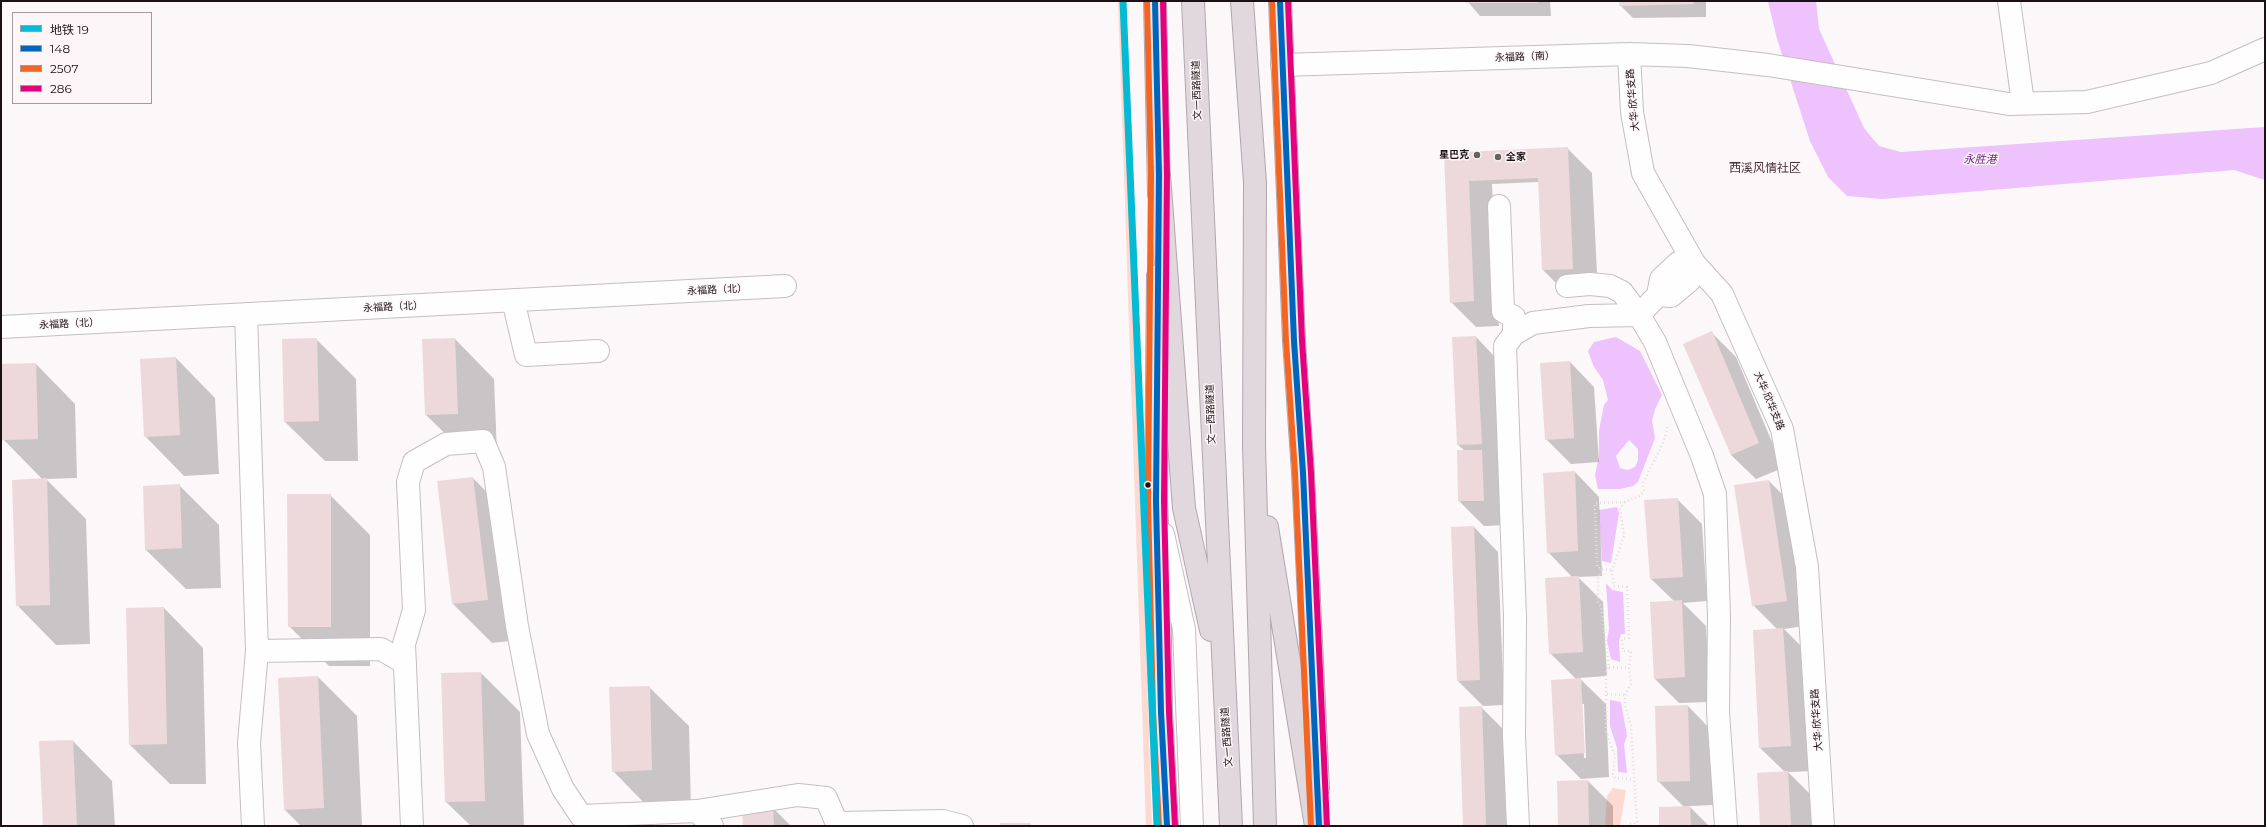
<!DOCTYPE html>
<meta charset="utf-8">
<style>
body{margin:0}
#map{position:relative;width:2266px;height:827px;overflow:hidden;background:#fcf7f9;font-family:Montserrat,"Noto Sans SC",sans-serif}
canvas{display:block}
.frame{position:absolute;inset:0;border:2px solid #1b1014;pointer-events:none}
.legend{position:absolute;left:12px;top:12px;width:140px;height:92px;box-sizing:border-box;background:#fdf6f8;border:1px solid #a39a9d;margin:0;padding:5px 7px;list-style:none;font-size:12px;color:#1b1014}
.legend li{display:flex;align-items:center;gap:8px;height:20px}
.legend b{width:20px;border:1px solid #a39a9d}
</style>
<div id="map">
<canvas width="2266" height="827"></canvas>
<div class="frame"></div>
<ul class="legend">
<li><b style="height:5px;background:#06bad4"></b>地铁 19</li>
<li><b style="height:5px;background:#0065bd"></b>148</li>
<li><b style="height:5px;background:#f26522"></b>2507</li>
<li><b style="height:5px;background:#e5007d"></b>286</li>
</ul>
</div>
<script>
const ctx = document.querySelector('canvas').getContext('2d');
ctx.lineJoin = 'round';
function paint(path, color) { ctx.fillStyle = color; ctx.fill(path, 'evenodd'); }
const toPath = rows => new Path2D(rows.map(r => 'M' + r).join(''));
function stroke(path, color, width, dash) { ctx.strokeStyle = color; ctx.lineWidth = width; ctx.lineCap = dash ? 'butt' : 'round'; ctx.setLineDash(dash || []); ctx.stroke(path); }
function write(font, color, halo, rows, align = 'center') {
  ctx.font = font + ' Montserrat,"Noto Sans SC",sans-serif'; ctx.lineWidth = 3; ctx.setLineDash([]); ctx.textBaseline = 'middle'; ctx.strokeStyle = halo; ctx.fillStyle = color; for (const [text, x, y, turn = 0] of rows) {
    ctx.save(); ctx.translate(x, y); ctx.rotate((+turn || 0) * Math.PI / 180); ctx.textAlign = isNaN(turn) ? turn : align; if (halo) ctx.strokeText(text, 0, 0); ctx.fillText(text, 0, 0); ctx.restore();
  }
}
const green = toPath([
 [1118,1,1125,1,1152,826,1146,826],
 [1613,788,1626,790,1620,826,1605,826,1607,796]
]);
const water = toPath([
 [1768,1,1816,1,1819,29,1864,128,1879,146,1901,152,2265,127,2265,180,2234,170,1882,199,1847,196,1828,177,1810,141,1777,39],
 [1616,337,1640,351,1662,395,1655,409,1652,421,1655,438,1638,482,1633,486,1620,489,1598,489,1595,475,1599,456,1599,431,1604,405,1608,400,1603,380,1594,367,1588,351,1594,342],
 [1629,440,1638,449,1638,460,1635,467,1628,470,1620,468,1616,456],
 [1617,507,1619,513,1611,563,1602,561,1599,510],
 [1606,583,1612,590,1623,592,1625,634,1621,634,1619,641,1620,662,1611,659,1607,641,1609,629],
 [1610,700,1621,702,1627,736,1624,744,1627,773,1618,772,1617,748,1610,726]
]);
const shadow = toPath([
 [1467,1,1550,1,1551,16,1480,16],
 [1620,1,1706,1,1706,17,1633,18,1620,5],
 [1567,148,1592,173,1598,293,1568,295,1543,270,1539,182,1492,184,1499,326,1476,327,1451,302,1445,154],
 [1712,333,1736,357,1783,468,1756,479,1731,455],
 [1476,337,1500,362,1508,525,1484,526,1459,501,1465,451,1458,445],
 [316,339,356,379,358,461,325,461,285,422],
 [455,339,494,379,497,453,466,454,426,415],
 [176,358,215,398,219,474,184,476,145,436],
 [1570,362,1594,387,1599,462,1571,464,1546,439],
 [36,364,75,404,77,478,46,479,86,519,90,644,56,645,17,605,43,480,3,439],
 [1575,472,1599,497,1602,576,1578,577,1603,602,1607,676,1579,678,1606,704,1609,777,1581,779,1556,754,1576,679,1550,653,1573,578,1548,552],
 [1582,704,1584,704,1586,758,1584,758],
 [473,478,512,518,527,639,492,643,453,604],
 [1769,481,1794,506,1811,625,1784,629,1808,653,1815,771,1788,772,1813,797,1814,826,1761,826,1785,772,1760,748,1777,629,1753,605],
 [179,485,219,525,221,588,186,589,146,550],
 [330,495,370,535,370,666,329,666,289,626],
 [1677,499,1702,524,1707,601,1683,603,1706,626,1710,702,1679,703,1655,679,1674,601,1651,579],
 [1474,527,1498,552,1504,705,1483,706,1458,681],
 [164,608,203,648,206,784,170,784,130,745],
 [481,673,520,712,524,826,471,826,446,802],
 [318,677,357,716,362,826,301,826,285,810],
 [649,687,689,726,691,810,652,811,613,771],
 [1688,706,1712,731,1714,805,1689,806,1709,826,1660,826,1684,807,1658,781],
 [1481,707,1506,732,1510,826,1464,826],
 [73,741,112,781,115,826,44,826],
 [1588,781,1613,806,1613,826,1559,826],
 [773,808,791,826,744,826]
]);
const building = toPath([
 [1466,1,1538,1,1538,3,1466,3],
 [1619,1,1693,1,1694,4,1619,6],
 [1568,147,1573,269,1542,270,1538,178,1469,181,1474,301,1450,303,1444,153],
 [1712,331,1759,443,1731,455,1683,344],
 [1476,336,1482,444,1457,445,1452,337],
 [317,338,319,421,284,422,282,339],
 [455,338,458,414,425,415,422,339],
 [176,357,180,435,144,437,140,359],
 [1570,361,1574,438,1545,440,1540,363],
 [36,363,38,439,2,440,1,364],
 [1457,450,1482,450,1484,501,1458,501],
 [1575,471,1578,551,1547,553,1543,473],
 [473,477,488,600,452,604,437,481],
 [47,478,50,605,16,606,12,480],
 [1769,480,1787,601,1752,606,1734,485],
 [180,484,182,548,145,550,143,486],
 [287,494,331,494,331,627,288,627],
 [1678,498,1683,577,1650,579,1644,500],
 [1474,526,1480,680,1457,681,1451,527],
 [1579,576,1583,652,1549,654,1545,578],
 [1682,600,1685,677,1654,679,1650,602],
 [164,607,167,744,129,745,126,608],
 [1783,628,1791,746,1759,748,1753,630],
 [481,672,485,801,445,802,441,673],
 [318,676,324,808,284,810,278,678],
 [1581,678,1585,753,1555,755,1551,680],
 [650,686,652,770,612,772,609,687],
 [1688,705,1690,781,1657,782,1655,706],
 [1482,706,1486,826,1463,826,1459,707],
 [73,740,77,826,43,826,39,741],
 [1788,771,1791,826,1760,826,1757,773],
 [1588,780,1589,826,1558,826,1557,781],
 [1690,806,1691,826,1659,826,1659,807],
 [773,807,774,826,743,826,742,808],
 [1000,823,1031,823,1031,826,1000,826]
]);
const path = toPath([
 [1625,502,1595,503,1597,567,1602,569,1602,575,1598,575,1598,603,1601,606,1609,667,1606,673,1606,731,1615,756,1613,774,1615,778,1633,779],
 [1602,569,1612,570],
 [1609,667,1629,668],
 [1607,694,1625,695],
 [1628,826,1628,824,1637,823,1631,726,1625,705,1625,695,1631,684,1629,668,1631,651,1623,651,1622,639,1629,638,1627,587,1614,586,1612,570,1624,536,1620,509,1625,502,1640,496,1644,491,1643,483,1663,443,1667,430,1667,425]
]);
const minor = toPath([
 [2009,1,2023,103],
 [1629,54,1632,112,1643,173,1694,263,1722,294,1782,429,1807,567,1823,826],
 [1282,65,1629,54,1688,56,1768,65,2009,104,2087,102,2211,73,2265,49],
 [1499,206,1503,311,1514,317,1514,334],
 [1658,295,1671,296,1689,281,1694,263,1678,263,1661,279,1658,295,1639,315,1655,342,1702,456,1715,494,1719,617,1718,712,1726,826],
 [513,300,526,355,598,351],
 [246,314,257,651],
 [1,327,785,286],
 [1163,534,1184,629,1192,826],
 [697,811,798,795,826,798,838,826],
 [838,823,943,821,962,826],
 [253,826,249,743,257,651,381,649,405,663],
 [412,826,404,644,414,610,408,482,414,462,446,444,483,441,494,467,517,626,538,734,563,789,581,816,697,811,712,826],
 [1518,826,1514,736,1515,618,1505,346,1514,334,1533,323,1589,316,1639,315,1622,292,1610,286,1590,284,1567,286]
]);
const major = toPath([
 [1155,1,1159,194],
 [1280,1,1294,341,1303,473,1318,789],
 [1158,276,1156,501,1159,576,1161,712,1167,826]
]);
const highway = toPath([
 [1193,1,1231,826],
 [1242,1,1255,183,1254,446,1265,826],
 [1159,175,1184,508,1211,630],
 [1267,527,1316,826]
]);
const bus1 = toPath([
 [1155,1,1159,175,1156,501,1161,712,1167,826],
 [1280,1,1294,341,1303,473,1319,826]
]);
const bus2 = toPath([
 [1147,1,1151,175,1148,501,1153,712,1159,826],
 [1272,1,1286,341,1295,473,1311,826]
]);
const bus3 = toPath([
 [1163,1,1167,175,1164,501,1169,712,1175,826],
 [1288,1,1302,341,1311,473,1327,826]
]);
const metro1 = toPath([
 [1123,1,1157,826]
]);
const markers = [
 [1477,155,4,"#6a6164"],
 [1498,157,4,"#6a6164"],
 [1148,485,3.5,"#1b1014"]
];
const streetNames = [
 ["永福路（南）",1525,57,-2],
 ["文一西路隧道",1197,90,-92],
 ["大华·欣华支路",1633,100,-95],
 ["永福路（北）",717,290,-3],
 ["永福路（北）",393,307,-3],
 ["永福路（北）",69,324,-3],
 ["大华·欣华支路",1769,401,67],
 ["文一西路隧道",1211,414,-92],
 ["大华·欣华支路",1817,720,-94],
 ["文一西路隧道",1227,737,-94]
];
const poiNames = [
 ["星巴克",1469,155],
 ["全家",1506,157,"left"]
];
const waterNames = [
 ["永胜港",1980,160]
];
const quarterNames = [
 ["西溪风情社区",1765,168]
];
paint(green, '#fddad1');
paint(water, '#eec2fc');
paint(shadow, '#0003');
paint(building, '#edd9db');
stroke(minor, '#c6bec1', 24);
stroke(major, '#b2a6ae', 24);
stroke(highway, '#b2a6ae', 24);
stroke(path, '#e0dedf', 2.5, [1, 3]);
stroke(minor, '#fffefe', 22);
stroke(major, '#ece7eb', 22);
stroke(highway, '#e1d8de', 22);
stroke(bus1, '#0065bd', 6);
stroke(bus2, '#f26522', 6);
stroke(bus3, '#e5007d', 6);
stroke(metro1, '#06bad4', 7);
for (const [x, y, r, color] of markers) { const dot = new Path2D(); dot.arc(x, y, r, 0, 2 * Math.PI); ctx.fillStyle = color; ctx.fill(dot); stroke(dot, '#fdf6f8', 1.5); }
write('10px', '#1b1014', '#fdf6f8', streetNames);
write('bold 10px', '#1b1014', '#fdf6f8', poiNames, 'right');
write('italic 11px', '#6e2685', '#fdf6f8', waterNames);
write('12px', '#483038', '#fdf6f8', quarterNames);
</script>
